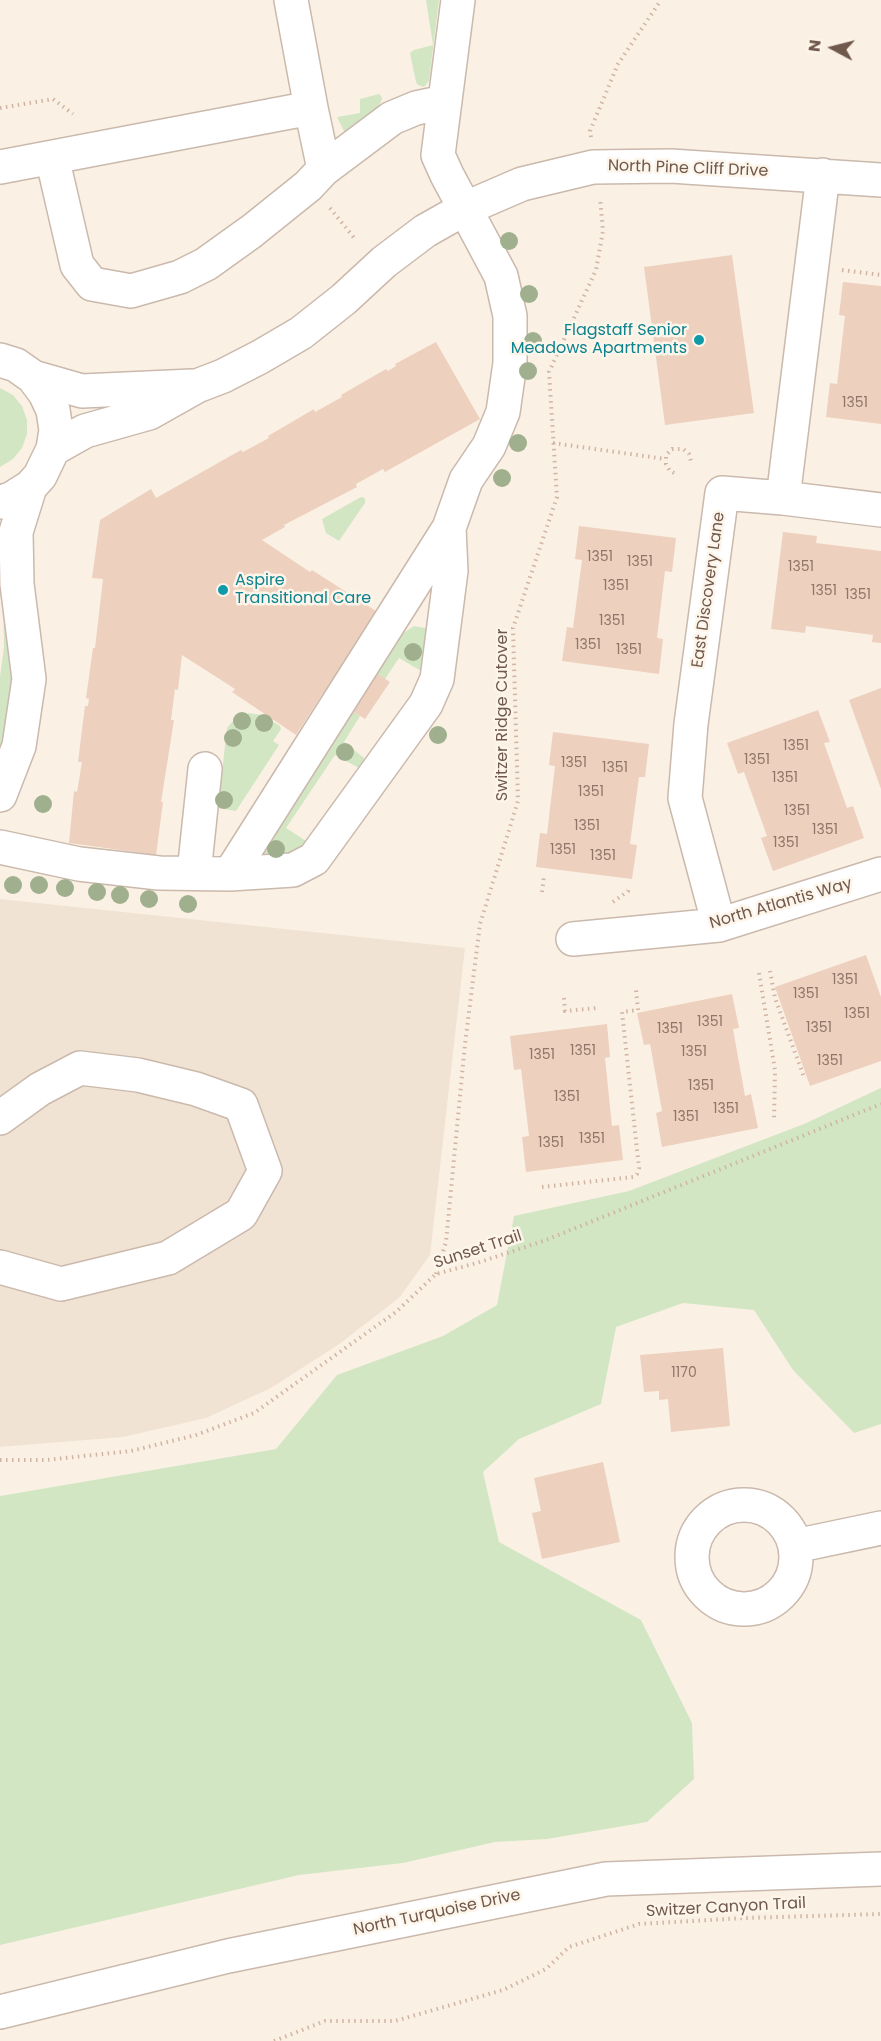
<!DOCTYPE html>
<style>
body{margin:0}
#map{position:relative;width:881px;height:2041px;overflow:hidden;background:#faf1e4;font-family:Poppins,sans-serif}
canvas{display:block}
.north{position:absolute;left:803px;top:18px;width:60px;height:60px;-webkit-text-stroke:4px #fdf5ea;paint-order:stroke;rotate:277deg;font-size:16px;font-weight:700;line-height:24px;text-align:center;color:#70584c}
.north::after{content:'';display:block;margin:auto;width:21px;height:27px;background:#70584c;clip-path:polygon(50% 0,100% 100%,50% 72%,0 100%)}
</style>
<div id="map">
<canvas width="881" height="2041"></canvas>
<div class="north">N</div>
</div>
<script>
const ctx = document.querySelector('canvas').getContext('2d');
ctx.lineJoin = 'round';
function paint(path, color) { ctx.fillStyle = color; ctx.fill(path, 'evenodd'); }
const toPath = rows => new Path2D(rows.map(r => 'M' + r).join(''));
function stroke(path, color, width, dash) { ctx.strokeStyle = color; ctx.lineWidth = width; ctx.lineCap = dash ? 'butt' : 'round'; ctx.setLineDash(dash || []); ctx.stroke(path); }
function write(font, color, halo, rows, align = 'center') {
  ctx.font = font + ' Poppins,sans-serif'; ctx.lineWidth = 5; ctx.setLineDash([]); ctx.textBaseline = 'middle'; ctx.strokeStyle = halo; ctx.fillStyle = color; for (const [text, x, y, turn = 0] of rows) {
    ctx.save(); ctx.translate(x, y); ctx.rotate((+turn || 0) * Math.PI / 180); ctx.textAlign = isNaN(turn) ? turn : align; if (halo) ctx.strokeText(text, 0, 0); ctx.fillText(text, 0, 0); ctx.restore();
  }
}
const residential = toPath([
 [0,899,465,948,430,1255,399,1298,338,1345,271,1388,206,1418,123,1437,0,1447]
]);
const green = toPath([
 [426,0,439,0,429,81,424,87,418,85,416,82,410,53,414,50,433,45],
 [379,94,381,96,382,99,378,108,345,133,337,117,360,113,360,99],
 [0,388,13,395,22,406,27,420,27,434,22,448,13,459,0,467],
 [361,497,365,498,365,503,339,541,326,533,322,519],
 [3,592,20,648,0,780,0,677,4,647],
 [414,626,425,628,429,633,423,669,421,671,399,658,385,679,377,674,402,634],
 [352,711,360,716,344,742,364,758,364,764,359,768,335,755,286,828,306,841,308,845,299,854,267,856,264,852,263,846],
 [249,713,262,715,280,726,281,729,273,741,279,745,236,811,218,808,227,728,232,722],
 [881,1088,881,1424,854,1433,793,1370,754,1310,683,1303,616,1327,601,1404,519,1439,483,1472,499,1542,641,1620,692,1723,694,1779,647,1822,547,1839,495,1842,403,1863,299,1875,0,1945,0,1496,276,1449,337,1375,443,1336,497,1305,514,1216,629,1191,804,1124]
]);
const building = toPath([
 [732,255,754,413,665,425,644,267],
 [843,282,881,286,881,424,826,417,830,383,837,384,845,316,839,315],
 [436,342,480,419,385,472,383,469,356,484,357,487,284,525,285,527,262,540,310,572,312,570,376,611,348,655,390,682,365,719,323,693,296,735,232,692,235,689,182,655,178,690,175,689,171,720,174,720,161,802,163,802,156,855,69,843,74,791,77,792,82,762,78,762,85,706,88,706,89,699,86,698,93,648,95,648,103,579,92,578,100,520,151,489,156,498,241,450,243,452,269,438,268,436,314,409,315,412,342,397,341,395,386,369,388,371,396,366,395,364],
 [579,526,676,538,672,572,665,571,657,638,663,639,659,674,562,661,567,627,573,628,582,560,575,559],
 [783,532,817,536,816,543,881,551,881,643,872,642,873,635,806,626,805,633,771,629],
 [881,688,881,789,849,700],
 [818,710,830,742,824,743,847,808,853,806,864,838,773,871,761,838,767,836,744,772,738,774,727,743],
 [553,732,649,744,645,777,639,777,630,844,637,845,632,879,536,867,540,833,547,834,555,766,549,765],
 [866,955,881,997,881,1061,810,1086,775,987],
 [732,994,739,1028,733,1029,745,1096,751,1094,758,1128,662,1147,656,1113,662,1111,650,1044,644,1045,637,1013],
 [607,1024,610,1057,605,1058,612,1126,619,1125,623,1160,526,1172,522,1137,529,1136,521,1069,514,1070,510,1036],
 [723,1348,730,1426,671,1432,668,1399,659,1400,659,1391,644,1392,640,1355],
 [603,1462,620,1542,542,1559,532,1513,541,1511,534,1478]
]);
const path = toPath([
 [0,108,53,99,73,114],
 [591,137,590,131,618,64,661,0],
 [330,208,355,239],
 [842,270,881,275],
 [553,443,665,459],
 [674,473,670,471,666,464,666,455,672,449,683,449,689,454,691,461],
 [542,892,544,876],
 [613,902,628,891,629,887],
 [770,971,775,998,804,1077],
 [759,973,775,1070,774,1120],
 [564,998,565,1011,597,1008],
 [542,1187,633,1177,637,1174,639,1168,622,1012,638,1010,636,990],
 [436,1274,446,1242,465,1044,480,924,518,801,513,628,557,497,549,372,596,270,603,231,600,198],
 [0,1460,46,1460,131,1451,196,1435,254,1413,396,1312,436,1274,477,1263,546,1240,881,1104],
 [274,2041,325,2021,395,2021,503,1990,546,1969,569,1947,639,1924,745,1918,881,1914]
]);
const minor = toPath([
 [311,108,324,169],
 [52,157,77,265,92,284,131,291,180,277,206,264,252,231,308,186,324,169,392,118,416,108,445,102],
 [0,167,311,108,291,0],
 [0,360,16,365,33,377,45,393,53,410,56,430,53,449,40,476,30,487,11,499,0,502],
 [33,377,82,391,192,386],
 [53,449,85,431,149,413,197,386,223,376,260,357,301,333,344,299,384,262,425,231,464,209,522,184,593,167,671,166,881,180],
 [783,498,881,510],
 [0,795,19,746,29,679,17,584,16,532,30,487],
 [0,847,79,864,159,873,230,874,293,870,314,859,426,704,437,679,451,571,449,528,466,480,489,446,503,412,510,363,510,316,501,276,447,175,438,155,458,0],
 [194,873,205,769],
 [230,874,449,528],
 [719,925,685,798,691,724,722,493,783,498,823,175],
 [573,939,719,925,881,874],
 [0,1118,40,1089,80,1068,138,1075,196,1089,241,1105,265,1171,241,1214,168,1258,61,1284,0,1267],
 '692 1557a52 52 0 1 1 104 0a52 52 0 1 1-104 0Z',
 [795,1546,881,1528],
 [0,2012,228,1956,606,1879,881,1869]
]);
const trees = [
 [509,241],
 [529,294],
 [533,341],
 [528,371],
 [518,443],
 [502,478],
 [413,652],
 [242,721],
 [264,723],
 [438,735],
 [233,738],
 [345,752],
 [224,800],
 [43,804],
 [276,849],
 [13,885],
 [39,885],
 [65,888],
 [97,892],
 [120,895],
 [149,899],
 [188,904]
];
const markers = [
 [699,340,6,"#0f9aa8"],
 [223,590,6,"#0f9aa8"]
];
const numberNames = [
 ["1351",855,403],
 ["1351",600,557],
 ["1351",640,562],
 ["1351",801,567],
 ["1351",616,586],
 ["1351",824,591],
 ["1351",858,595],
 ["1351",612,621],
 ["1351",588,645],
 ["1351",629,650],
 ["1351",796,746],
 ["1351",757,760],
 ["1351",574,763],
 ["1351",615,768],
 ["1351",785,778],
 ["1351",591,792],
 ["1351",797,811],
 ["1351",587,826],
 ["1351",825,830],
 ["1351",786,843],
 ["1351",563,850],
 ["1351",603,856],
 ["1351",845,980],
 ["1351",806,994],
 ["1351",857,1014],
 ["1351",710,1022],
 ["1351",819,1028],
 ["1351",670,1029],
 ["1351",583,1051],
 ["1351",694,1052],
 ["1351",542,1055],
 ["1351",830,1061],
 ["1351",701,1086],
 ["1351",567,1097],
 ["1351",726,1109],
 ["1351",686,1117],
 ["1351",592,1139],
 ["1351",551,1143],
 ["1170",684,1373]
];
const streetNames = [
 ["North Pine Cliff Drive",688,169,2],
 ["East Discovery Lane",709,590,-82],
 ["Switzer Ridge Cutover",503,715,-90],
 ["North Atlantis Way",781,904,-16],
 ["Sunset Trail",478,1250,-18],
 ["Switzer Canyon Trail",726,1908,-3],
 ["North Turquoise Drive",437,1913,-12]
];
const cultureNames = [
 ["Flagstaff Senior",687,331],
 ["Meadows Apartments",687,349],
 ["Aspire",235,581,"left"],
 ["Transitional Care",235,599,"left"]
];
paint(residential, '#f1e3d3');
paint(green, '#d2e6c4');
paint(building, '#edd0be');
stroke(minor, '#cab9ac', 36);
stroke(path, '#d1b4a2', 4, [1.5, 4.5]);
stroke(minor, '#fff', 33);
ctx.fillStyle = '#a0b08e';
for (const [x, y] of trees) { ctx.beginPath(); ctx.arc(x, y, 9, 0, 2 * Math.PI); ctx.fill(); }
for (const [x, y, r, color] of markers) { const dot = new Path2D(); dot.arc(x, y, r, 0, 2 * Math.PI); ctx.fillStyle = color; ctx.fill(dot); stroke(dot, '#fdf5ea', 2); }
write('14px', '#8f7668', null, numberNames);
write('16px', '#70584c', '#fdf5ea', streetNames);
write('16px', '#0d838f', '#fdf5ea', cultureNames, 'right');
</script>
